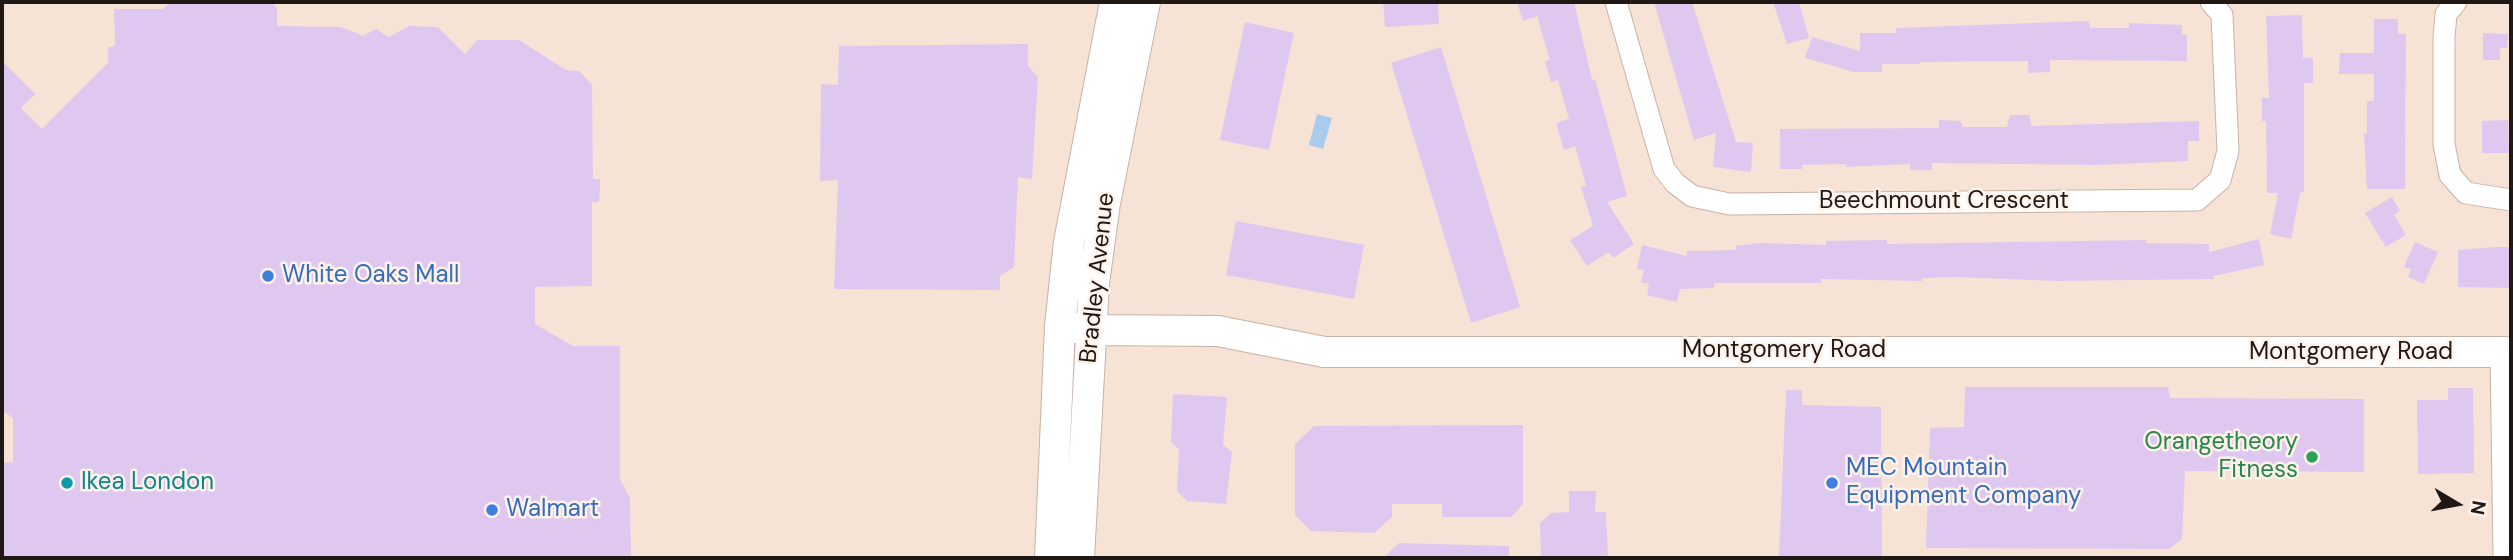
<!DOCTYPE html>
<style>
body{margin:0}
#map{position:relative;width:2513px;height:560px;overflow:hidden;background:#f7e2d6;font-family:"DM Sans",sans-serif}
canvas{display:block}
.frame{position:absolute;inset:0;border:4px solid #1f1814;pointer-events:none}
.north{position:absolute;left:2422px;top:469px;width:70px;height:70px;-webkit-text-stroke:5px #fef2ea;paint-order:stroke;rotate:100deg;font-size:19px;font-weight:700;line-height:28px;text-align:center;color:#1f1814}
.north::after{content:'';display:block;margin:auto;width:24px;height:32px;background:#1f1814;clip-path:polygon(50% 0,100% 100%,50% 72%,0 100%)}
</style>
<div id="map">
<canvas width="2513" height="560"></canvas>
<div class="frame"></div>
<div class="north">N</div>
</div>
<script>
const ctx = document.querySelector('canvas').getContext('2d');
ctx.lineJoin = 'round';
function paint(path, color) { ctx.fillStyle = color; ctx.fill(path, 'evenodd'); }
const toPath = rows => new Path2D(rows.map(r => 'M' + r).join(''));
function stroke(path, color, width, dash) { ctx.strokeStyle = color; ctx.lineWidth = width; ctx.lineCap = dash ? 'butt' : 'round'; ctx.setLineDash(dash || []); ctx.stroke(path); }
function write(font, color, halo, rows, align = 'center') {
  ctx.font = font + ' "DM Sans",sans-serif'; ctx.lineWidth = 5; ctx.setLineDash([]); ctx.textBaseline = 'middle'; ctx.strokeStyle = halo; ctx.fillStyle = color; for (const [text, x, y, turn = 0] of rows) {
    ctx.save(); ctx.translate(x, y); ctx.rotate((+turn || 0) * Math.PI / 180); ctx.textAlign = isNaN(turn) ? turn : align; if (halo) ctx.strokeText(text, 0, 0); ctx.fillText(text, 0, 0); ctx.restore();
  }
}
const water = toPath([
 [1317,114,1332,118,1323,149,1309,145]
]);
const building = toPath([
 [170,2,271,2,277,8,277,26,341,27,363,36,376,29,389,37,409,26,438,27,465,54,477,40,519,40,566,70,579,71,592,85,593,179,600,179,600,188,599,202,592,202,592,286,535,287,535,324,573,346,620,346,620,479,630,498,631,558,2,558,2,463,13,462,13,418,2,410,2,61,35,94,21,108,42,129,108,63,108,47,115,46,114,9,163,9],
 [1383,2,1438,2,1439,24,1385,27],
 [1517,2,1574,2,1592,80,1595,79,1619,166,1627,196,1607,202,1634,244,1613,258,1609,252,1587,266,1570,240,1593,226,1581,187,1586,185,1575,146,1564,150,1556,123,1569,119,1558,80,1551,82,1545,61,1550,60,1537,16,1523,21],
 [1654,2,1692,2,1736,142,1753,143,1751,172,1713,167,1716,133,1694,140],
 [1773,2,1799,2,1809,38,1787,44],
 [2302,15,2303,58,2313,58,2313,83,2304,83,2304,192,2300,193,2291,239,2270,234,2278,193,2267,193,2266,121,2262,121,2262,98,2269,98,2266,16],
 [2374,19,2398,19,2398,34,2406,34,2405,189,2367,189,2364,134,2367,134,2367,101,2374,101,2374,74,2339,74,2340,53,2374,53],
 [2089,21,2090,28,2129,28,2129,23,2182,25,2182,35,2187,35,2187,61,2050,60,2050,72,2028,73,2028,61,1919,62,1920,64,1882,64,1882,72,1854,72,1805,58,1812,37,1860,51,1860,33,1896,33,1896,28],
 [1245,22,1294,33,1269,150,1220,140],
 [2483,33,2508,34,2507,48,2500,48,2500,60,2483,60],
 [1028,44,1028,66,1038,77,1032,179,1018,177,1014,267,1000,276,1000,290,834,289,838,180,820,181,821,84,838,85,839,46],
 [1441,47,1520,307,1471,323,1391,63],
 [2010,115,2030,115,2031,126,2199,121,2199,141,2188,141,2188,161,2097,165,1932,163,1932,170,1910,170,1910,164,1846,167,1846,164,1802,165,1802,169,1780,169,1780,129,1939,128,1939,120,1960,121,1963,127,2007,127],
 [2508,120,2509,153,2482,153,2482,121],
 [2392,197,2400,211,2394,215,2406,235,2386,247,2365,213],
 [1236,221,1364,245,1354,299,1226,275],
 [2259,239,2264,265,2214,276,2214,279,2057,281,1956,277,1922,278,1922,281,1821,279,1821,283,1714,283,1714,288,1680,289,1677,302,1647,295,1649,284,1641,282,1644,270,1637,269,1642,245,1687,256,1687,251,1736,250,1736,246,1760,243,1826,245,1826,241,1887,240,1887,244,2146,240,2146,243,2209,244,2209,252],
 [2415,242,2438,252,2424,284,2408,277,2411,269,2404,267],
 [2496,247,2511,247,2511,288,2458,287,2458,250],
 [1965,387,2168,387,2170,398,2364,399,2364,472,2185,471,2182,539,2169,549,1926,548,1930,428,1964,427],
 [2448,388,2473,388,2474,473,2418,474,2417,400,2448,400],
 [1786,390,1802,390,1802,405,1881,407,1882,558,1779,558],
 [1173,394,1227,397,1223,445,1232,452,1226,504,1187,501,1177,491,1179,450,1171,442],
 [1523,425,1523,504,1511,517,1442,517,1442,504,1392,504,1392,517,1374,533,1311,531,1295,515,1295,444,1314,426],
 [1569,491,1596,491,1595,512,1606,512,1608,558,1541,558,1540,523,1551,513,1569,512],
 [1399,543,1509,546,1509,558,1383,558]
]);
const street = toPath([
 [1616,2,1664,169,1675,183,1692,196,1729,204,2197,200,2220,180,2228,151,2222,15,2211,2],
 [2456,2,2446,14,2444,37,2444,144,2450,175,2466,193,2511,200],
 [2501,353,2504,558]
]);
const secondary = toPath([
 [1060,326,1090,330,1218,331,1324,352,2511,352],
 [1050,558,1060,326,1069,242,1115,2],
 [1079,558,1094,283,1105,203,1145,2]
]);
const markers = [
 [268,276,7,"#3f7fe0"],
 [2312,457,7,"#2e9e5b"],
 [67,483,7,"#0f9aa8"],
 [1832,483,7,"#3f7fe0"],
 [492,510,7,"#3f7fe0"]
];
const streetNames = [
 ["Beechmount Crescent",1944,202],
 ["Bradley Avenue",1098,278,-84],
 ["Montgomery Road",1784,351],
 ["Montgomery Road",2351,353]
];
const shopNames = [
 ["White Oaks Mall",282,276],
 ["MEC Mountain",1846,469],
 ["Equipment Company",1846,497],
 ["Walmart",506,510]
];
const leisureNames = [
 ["Orangetheory",2298,443],
 ["Fitness",2298,471]
];
const cultureNames = [
 ["Ikea London",81,483]
];
paint(water, '#a8cced');
paint(building, '#dfc8f0');
stroke(street, '#c7b3a7', 23);
stroke(secondary, '#c7b3a7', 32);
stroke(street, '#fff', 21);
stroke(secondary, '#fff', 30);
for (const [x, y, r, color] of markers) { const dot = new Path2D(); dot.arc(x, y, r, 0, 2 * Math.PI); ctx.fillStyle = color; ctx.fill(dot); stroke(dot, '#fef2ea', 2.5); }
write('24px', '#1f1814', '#fef2ea', streetNames);
write('24px', '#366cbe', '#fef2ea', shopNames, 'left');
write('24px', '#27864d', '#fef2ea', leisureNames, 'right');
write('24px', '#0d838f', '#fef2ea', cultureNames, 'left');
</script>
